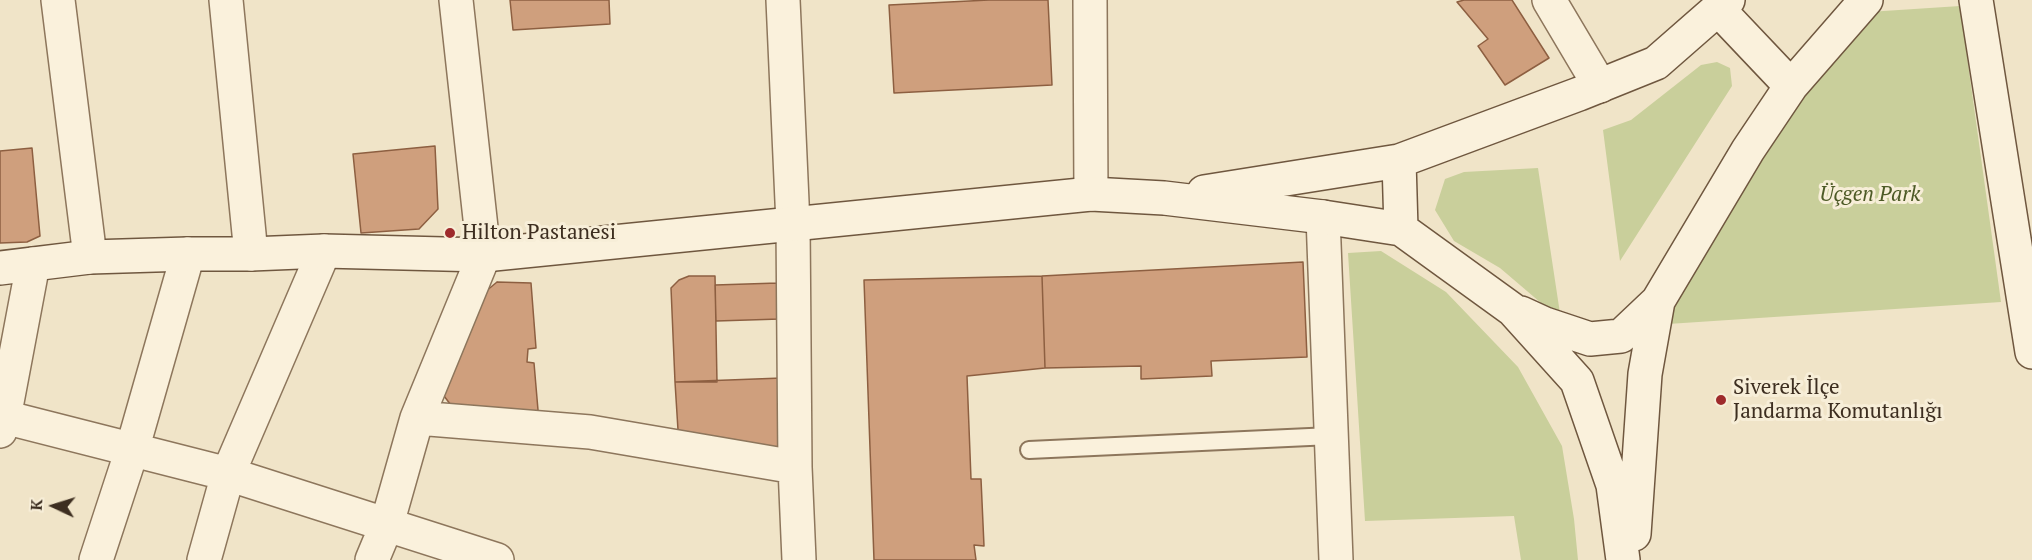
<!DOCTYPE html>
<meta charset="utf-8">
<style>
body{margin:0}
#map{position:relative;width:2032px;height:560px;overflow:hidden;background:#f0e4c8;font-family:"PT Serif",serif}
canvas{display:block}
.north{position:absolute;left:24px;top:476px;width:60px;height:60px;-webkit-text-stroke:4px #f7eed8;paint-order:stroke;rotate:274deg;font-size:16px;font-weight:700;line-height:24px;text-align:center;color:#3d2e20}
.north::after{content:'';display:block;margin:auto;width:21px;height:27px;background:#3d2e20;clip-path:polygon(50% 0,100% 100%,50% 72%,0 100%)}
</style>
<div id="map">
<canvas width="2032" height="560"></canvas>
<div class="north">K</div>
</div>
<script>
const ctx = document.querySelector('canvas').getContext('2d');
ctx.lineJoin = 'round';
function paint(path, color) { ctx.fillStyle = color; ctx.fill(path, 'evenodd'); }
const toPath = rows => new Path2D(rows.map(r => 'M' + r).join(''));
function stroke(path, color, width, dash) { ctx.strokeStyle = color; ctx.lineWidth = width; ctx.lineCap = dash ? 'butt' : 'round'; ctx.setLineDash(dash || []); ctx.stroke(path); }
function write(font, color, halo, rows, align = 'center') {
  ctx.font = font + ' "PT Serif",serif'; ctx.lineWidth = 6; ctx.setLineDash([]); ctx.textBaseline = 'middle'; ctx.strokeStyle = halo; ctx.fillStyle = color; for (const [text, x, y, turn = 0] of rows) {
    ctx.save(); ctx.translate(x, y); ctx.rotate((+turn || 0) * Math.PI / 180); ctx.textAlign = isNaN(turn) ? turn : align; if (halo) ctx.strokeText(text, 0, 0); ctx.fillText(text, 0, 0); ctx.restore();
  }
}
const green = toPath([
 [1960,6,2001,302,1668,324,1673,286,1853,13],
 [1717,62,1730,68,1732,86,1620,261,1603,130,1631,120,1701,65],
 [1538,168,1561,320,1500,268,1454,241,1435,210,1445,179,1464,172],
 [1381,251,1446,292,1518,367,1562,446,1574,519,1578,560,1521,560,1514,516,1365,521,1348,253]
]);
const building = toPath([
 [510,0,609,0,610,24,513,30,510,0],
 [989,0,1048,0,1052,85,894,93,889,5,989,0],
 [1464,0,1512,0,1549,58,1505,85,1478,46,1488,39,1457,2,1464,0],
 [435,146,438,209,419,229,361,233,353,154,435,146],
 [32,148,40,236,27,242,0,243,0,151,32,148],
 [1303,262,1307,357,1211,361,1212,376,1141,379,1141,366,1045,368,1042,276,1303,262],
 [689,276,715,276,717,382,675,382,671,288,679,280,689,276],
 [1042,276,1045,368,967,376,971,479,981,479,984,546,974,545,976,560,874,560,864,280,1042,276],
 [497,282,531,283,536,348,528,349,527,362,534,363,538,410,527,420,457,413,444,396,479,297,497,282],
 [778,283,780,319,716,321,715,285,778,283],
 [782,378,782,445,772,452,678,430,675,382,782,378]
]);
const service = toPath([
 [1029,450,1331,436]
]);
const minor = toPath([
 [58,0,90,257],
 [783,0,793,224,795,467,799,560],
 [1090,0,1091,194],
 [1549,0,1600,86],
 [1323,217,1336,560],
 [0,416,228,474,497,560],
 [417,418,590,432,795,467],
 [0,431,4,418,33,264],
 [96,560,132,450,188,254],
 [204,560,228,474,324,251],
 [372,560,387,524,417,418,484,255]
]);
const tertiary = toPath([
 [226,0,251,254],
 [456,0,484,255]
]);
const secondary = toPath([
 [1976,0,2032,352],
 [1718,9,1791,86],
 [1399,161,1401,229],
 [1204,192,1399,161,1579,94,1656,63,1728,0],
 [0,268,90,257,188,254,251,254,324,251,484,255,1091,194,1164,198,1323,217,1401,229,1513,310,1577,381,1613,485,1623,560],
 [1521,313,1545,324,1590,339,1621,336,1658,301,1748,150,1791,86,1866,0],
 [1634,534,1645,374,1658,301]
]);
const markers = [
 [450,233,6,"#9e2a2b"],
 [1721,400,6,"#9e2a2b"]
];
const parkNames = [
 ["Üçgen Park",1870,195]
];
const poiNames = [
 ["Hilton Pastanesi",462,233],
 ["Siverek İlçe",1733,388],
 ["Jandarma Komutanlığı",1733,412]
];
paint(green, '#c9cf9b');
paint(building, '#cf9f7d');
stroke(building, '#8d5f41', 1.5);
stroke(service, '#8d765c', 20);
stroke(minor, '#8d765c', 36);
stroke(tertiary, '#8d765c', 36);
stroke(secondary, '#6f573f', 36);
stroke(service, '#faf1dc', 16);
stroke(minor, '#faf1dc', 33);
stroke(tertiary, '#faf1dc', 33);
stroke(secondary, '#faf1dc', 33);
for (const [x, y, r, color] of markers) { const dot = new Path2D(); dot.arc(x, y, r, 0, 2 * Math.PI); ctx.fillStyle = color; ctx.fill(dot); stroke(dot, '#f7eed8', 2); }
write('italic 21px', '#4d5a26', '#f7eed8', parkNames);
write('21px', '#3d2e20', '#f7eed8', poiNames, 'left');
</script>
